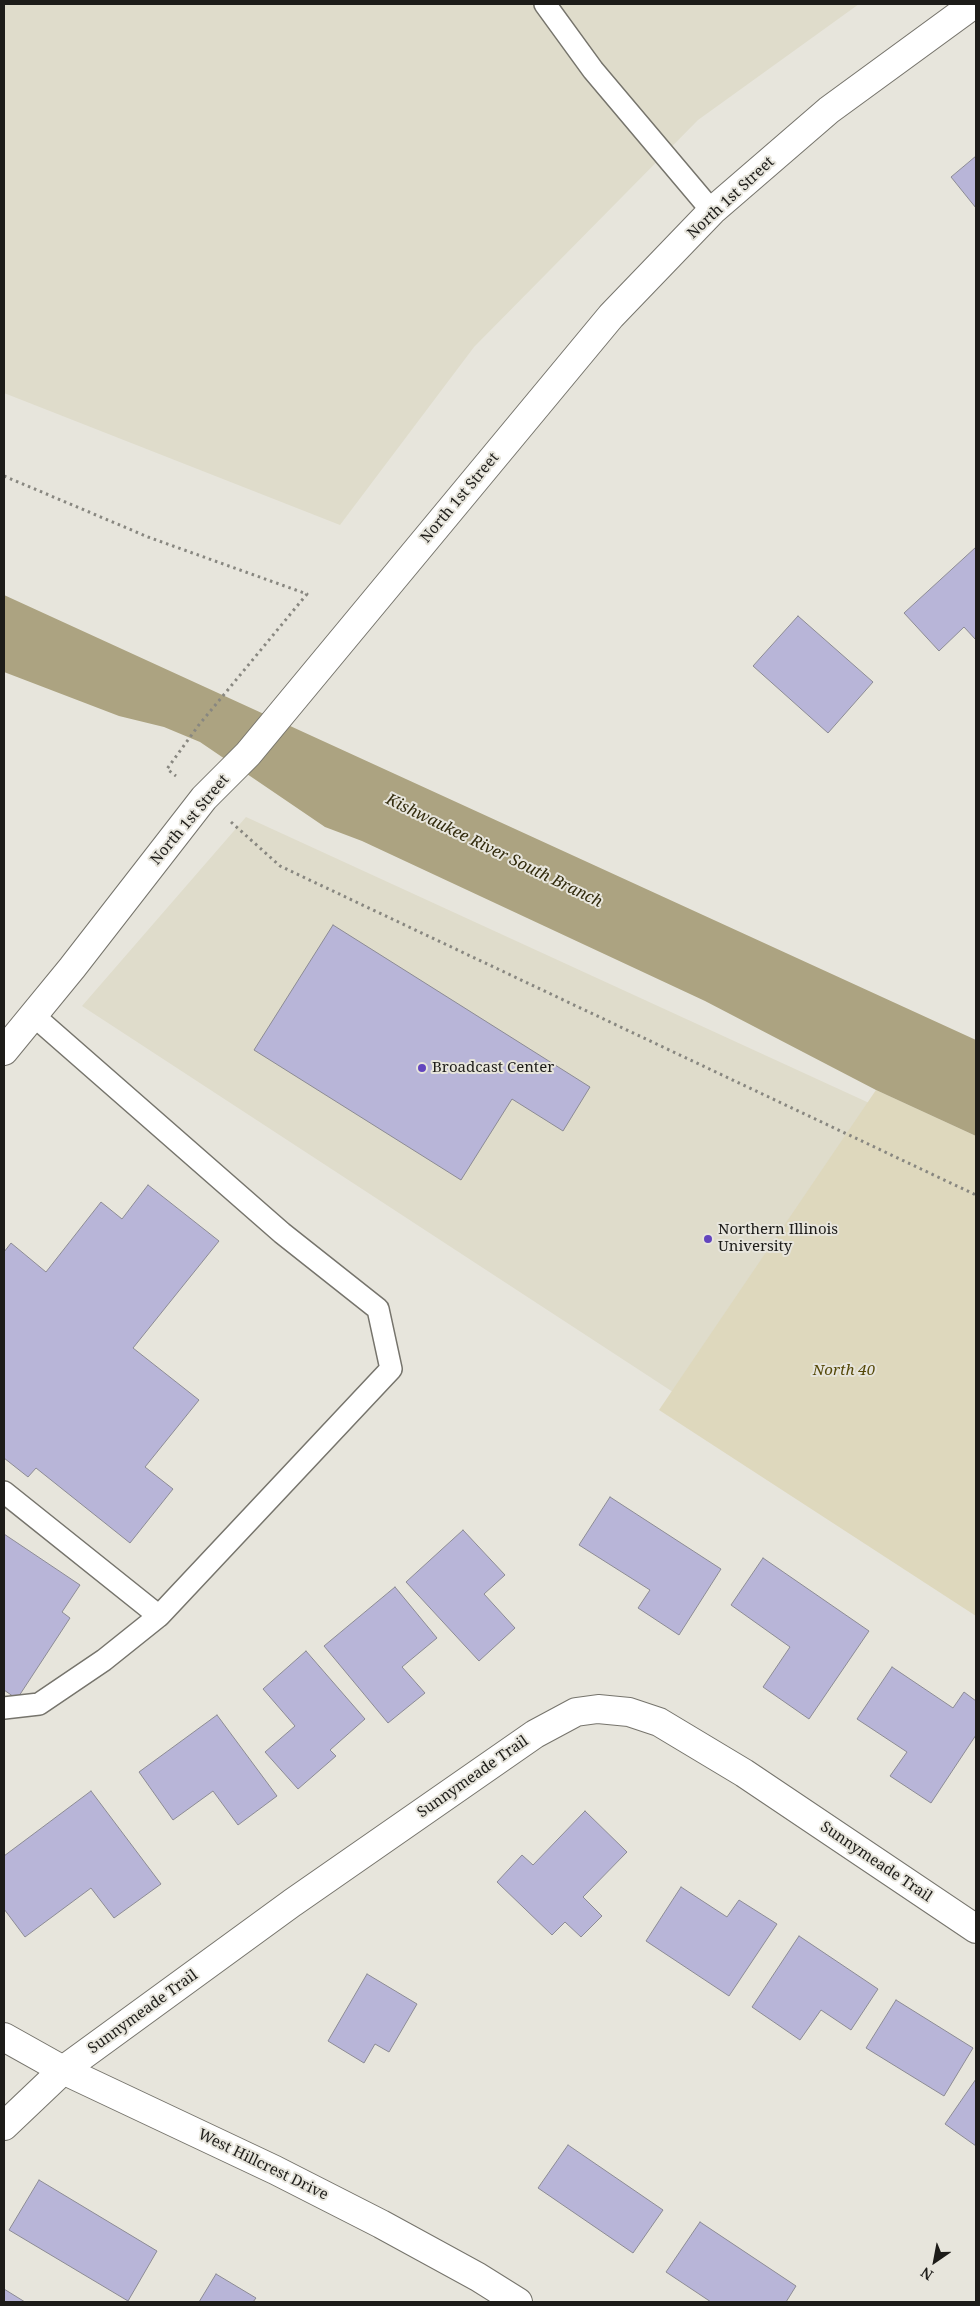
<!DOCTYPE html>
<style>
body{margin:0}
#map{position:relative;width:980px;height:2306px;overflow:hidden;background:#e7e5dc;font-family:"Noto Serif",serif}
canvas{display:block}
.frame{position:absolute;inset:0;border:5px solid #1d1c19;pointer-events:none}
.north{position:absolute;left:910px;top:2236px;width:50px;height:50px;-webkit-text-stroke:4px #e7e5dc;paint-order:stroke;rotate:213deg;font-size:14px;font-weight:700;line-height:20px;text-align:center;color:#1d1c19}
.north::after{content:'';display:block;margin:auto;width:18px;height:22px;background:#1d1c19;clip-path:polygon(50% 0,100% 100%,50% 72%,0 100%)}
</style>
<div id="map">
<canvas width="980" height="2306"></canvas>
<div class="frame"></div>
<div class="north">N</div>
</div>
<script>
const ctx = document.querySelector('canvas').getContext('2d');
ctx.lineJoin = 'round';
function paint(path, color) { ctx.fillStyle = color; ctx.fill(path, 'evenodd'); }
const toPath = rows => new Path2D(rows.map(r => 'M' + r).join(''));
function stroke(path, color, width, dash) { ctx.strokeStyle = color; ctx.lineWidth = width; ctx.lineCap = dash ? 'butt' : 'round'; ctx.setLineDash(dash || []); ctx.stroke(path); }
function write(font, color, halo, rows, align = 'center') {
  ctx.font = font + ' "Noto Serif",serif'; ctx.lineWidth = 4; ctx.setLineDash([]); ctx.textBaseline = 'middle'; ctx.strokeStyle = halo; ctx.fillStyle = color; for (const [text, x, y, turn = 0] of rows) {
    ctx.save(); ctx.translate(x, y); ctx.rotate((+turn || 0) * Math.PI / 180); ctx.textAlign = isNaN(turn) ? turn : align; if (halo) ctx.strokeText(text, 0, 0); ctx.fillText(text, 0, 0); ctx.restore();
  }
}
const built = toPath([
 [4,4,859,4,698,120,474,347,340,525,4,393],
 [246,817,976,1152,976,1590,82,1006]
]);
const green = toPath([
 [876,1090,976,1136,976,1616,659,1410]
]);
const water = toPath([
 [4,595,976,1040,976,1136,876,1090,705,1001,362,841,325,827,200,742,164,727,119,716,4,672]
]);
const building = toPath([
 [976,156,976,208,951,177,976,156],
 [976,547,976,640,964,627,939,651,904,613,976,547],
 [798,616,873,682,828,733,753,666,798,616],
 [333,925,590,1087,563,1131,512,1099,461,1180,254,1050,333,925],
 [148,1185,219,1241,133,1348,199,1400,145,1467,173,1489,130,1543,36,1468,28,1477,4,1458,4,1252,11,1243,46,1272,101,1202,122,1219,148,1185],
 [610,1497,721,1569,679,1635,638,1608,650,1590,579,1545,610,1497],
 [463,1530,505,1575,484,1594,515,1628,479,1661,406,1582,463,1530],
 [4,1534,80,1585,62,1612,70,1618,17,1699,4,1690,4,1534],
 [763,1558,869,1631,809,1719,763,1687,790,1647,731,1605,763,1558],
 [395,1587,437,1638,402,1667,425,1693,388,1723,324,1646,395,1587],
 [306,1651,365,1719,330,1750,336,1756,298,1789,265,1752,295,1726,263,1689,306,1651],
 [892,1667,953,1708,964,1692,976,1701,976,1735,931,1803,890,1776,907,1752,857,1719,892,1667],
 [217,1715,277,1796,238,1825,213,1791,173,1820,139,1772,217,1715],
 [91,1791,161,1884,114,1918,91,1888,25,1937,4,1909,4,1856,91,1791],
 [585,1811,627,1852,583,1897,602,1916,581,1937,565,1922,552,1935,497,1882,522,1855,533,1865,585,1811],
 [681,1887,727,1917,739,1900,777,1924,729,1996,646,1941,681,1887],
 [799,1936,878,1989,851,2030,821,2010,800,2040,752,2007,799,1936],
 [367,1974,417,2004,389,2052,375,2044,364,2063,328,2041,367,1974],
 [896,2000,973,2048,944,2096,866,2048,896,2000],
 [976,2079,976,2146,945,2124,976,2079],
 [568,2145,663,2210,633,2253,538,2188,568,2145],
 [39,2180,157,2251,128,2301,9,2230,39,2180],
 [700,2222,796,2286,786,2302,711,2302,666,2272,700,2222],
 [216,2274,256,2298,253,2302,199,2302,216,2274],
 [4,2289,25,2302,4,2302,4,2289]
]);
const path = toPath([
 [4,476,148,537,307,594,198,726,167,769,176,776],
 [231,822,280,866,976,1195]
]);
const service = toPath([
 [545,4,593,70,712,211],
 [4,1492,159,1616,391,1369,378,1309,282,1233,33,1015],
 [4,1708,39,1704,104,1660,159,1616]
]);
const minor = toPath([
 [4,2126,63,2070,292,1903,535,1734,576,1712,598,1709,629,1712,659,1722,744,1773,976,1929]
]);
const tertiary = toPath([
 [4,1051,72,968,204,798,248,754,611,316,712,211,829,110,974,4],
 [4,2037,63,2070,275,2170,381,2224,478,2277,518,2302]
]);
const markers = [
 [422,1068,5,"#6345be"],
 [708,1239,5,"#6345be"]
];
const streetNames = [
 ["North 1st Street",731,198,-43],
 ["North 1st Street",460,498,-50],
 ["North 1st Street",190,820,-50],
 ["Sunnymeade Trail",473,1777,-35],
 ["Sunnymeade Trail",876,1862,34],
 ["Sunnymeade Trail",143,2012,-36],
 ["West Hillcrest Drive",263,2165,26]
];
const poiNames = [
 ["Broadcast Center",432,1068],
 ["Northern Illinois",718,1230],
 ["University",718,1247]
];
const parkNames = [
 ["North 40",844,1371]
];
const waterNames = [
 ["Kishwaukee River South Branch",494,851,26]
];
paint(built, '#dfdccb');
paint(green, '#ded8bd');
paint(water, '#aca381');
paint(building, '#b8b5d8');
stroke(building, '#8c8b94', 1);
stroke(service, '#76746c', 24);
stroke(minor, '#76746c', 30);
stroke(tertiary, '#76746c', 30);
stroke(path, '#888780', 3, [2.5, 4]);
stroke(service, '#fff', 21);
stroke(minor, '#fff', 28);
stroke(tertiary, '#fff', 28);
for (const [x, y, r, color] of markers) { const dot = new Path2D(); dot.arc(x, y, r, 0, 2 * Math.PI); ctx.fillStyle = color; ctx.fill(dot); stroke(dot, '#e7e5dc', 2); }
write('15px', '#1d1c19', '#e7e5dc', streetNames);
write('15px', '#1d1c19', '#e7e5dc', poiNames, 'left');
write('italic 15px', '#554808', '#e7e5dc', parkNames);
write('italic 16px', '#312a0c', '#e7e5dc', waterNames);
</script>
